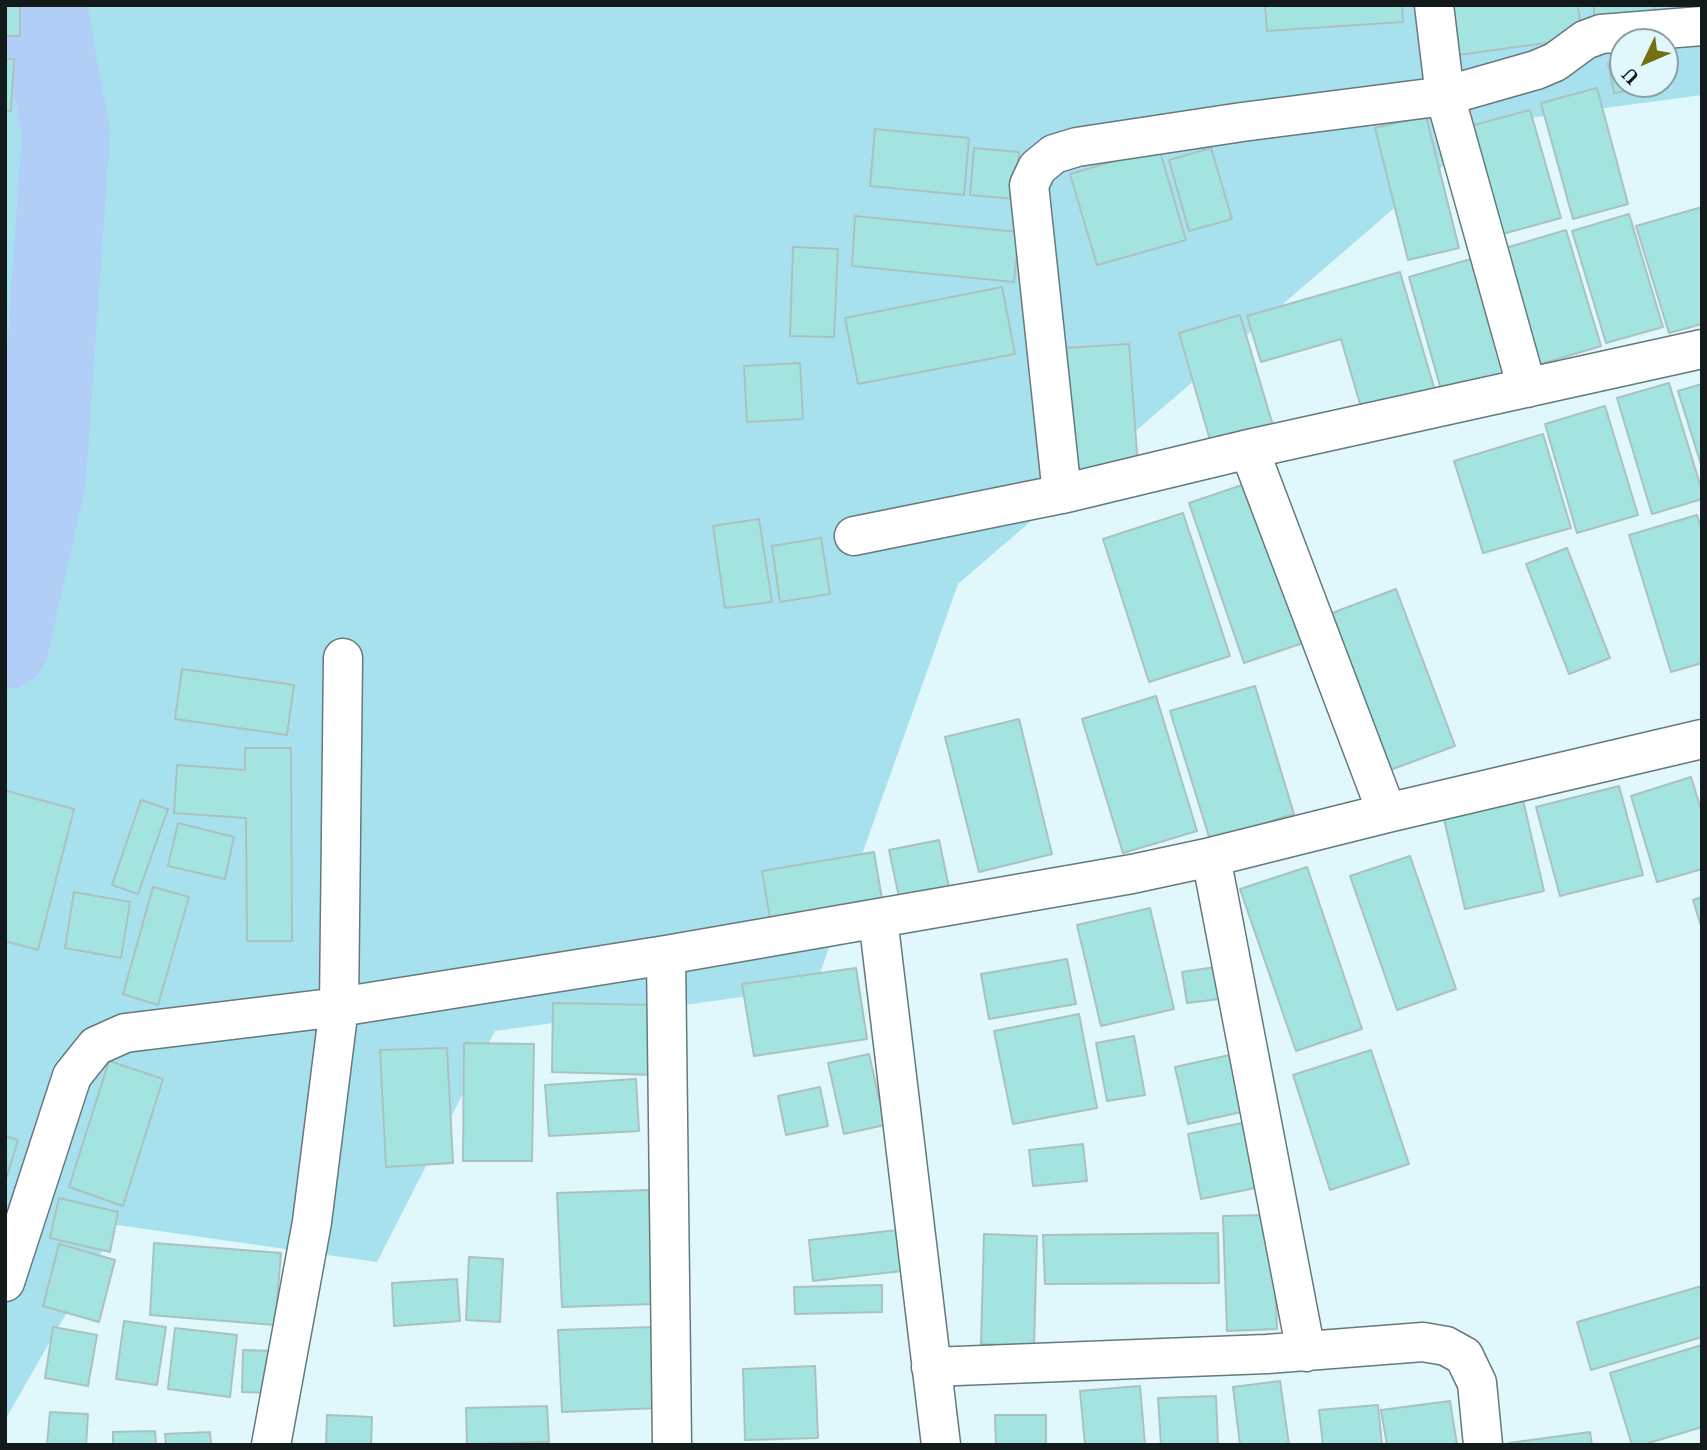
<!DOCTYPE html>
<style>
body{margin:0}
#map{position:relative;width:1707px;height:1450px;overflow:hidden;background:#e0f7fc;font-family:"Noto Serif",serif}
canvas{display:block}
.frame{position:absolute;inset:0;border:7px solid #121a1c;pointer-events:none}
.north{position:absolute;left:1609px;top:28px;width:70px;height:70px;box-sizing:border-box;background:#e0f7fc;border:2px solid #8e9fa2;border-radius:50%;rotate:226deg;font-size:19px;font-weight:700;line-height:28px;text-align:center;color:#121a1c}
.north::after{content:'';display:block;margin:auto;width:24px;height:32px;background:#746f10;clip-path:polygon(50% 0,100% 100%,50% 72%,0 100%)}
</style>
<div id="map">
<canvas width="1707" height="1450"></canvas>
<div class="frame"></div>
<div class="north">U</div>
</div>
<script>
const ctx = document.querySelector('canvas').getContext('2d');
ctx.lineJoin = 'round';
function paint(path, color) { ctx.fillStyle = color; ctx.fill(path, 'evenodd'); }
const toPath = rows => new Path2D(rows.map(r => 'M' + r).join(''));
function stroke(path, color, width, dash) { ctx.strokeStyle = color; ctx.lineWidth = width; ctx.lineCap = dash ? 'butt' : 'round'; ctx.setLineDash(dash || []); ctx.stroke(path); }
const green = toPath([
 [5,5,1702,5,1702,95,1493,123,958,584,815,987,495,1031,377,1262,117,1225,5,1420],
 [1623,42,1665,42,1665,84,1623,84]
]);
const river = toPath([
 [5,645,42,479,66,134,43,5]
]);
const building = toPath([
 [5,5,20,5,20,36,5,36,5,5],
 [1265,5,1402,5,1403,22,1267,31,1265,5],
 [1451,5,1578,5,1582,38,1458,55,1451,5],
 [1594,5,1654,5,1653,21,1594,20,1594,5],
 [5,59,14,59,11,111,5,111,5,59],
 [1623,61,1623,84,1639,84,1640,89,1614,93,1608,63,1623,61],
 [1597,88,1628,204,1573,219,1541,103,1597,88],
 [1530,110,1561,218,1488,238,1456,130,1530,110],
 [1426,116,1459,248,1408,260,1375,128,1426,116],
 [875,129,969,138,964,195,870,186,875,129],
 [974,148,1019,152,1015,199,970,195,974,148],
 [1159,148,1186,240,1097,265,1070,174,1159,148],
 [1211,148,1232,219,1189,231,1169,160,1211,148],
 [1702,207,1702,324,1669,333,1636,226,1702,207],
 [1629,214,1663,327,1606,343,1572,231,1629,214],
 [855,216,1019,232,1014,282,852,266,855,216],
 [1566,230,1601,346,1528,368,1492,252,1566,230],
 [793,247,838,249,834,337,790,336,793,247],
 [1471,259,1506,382,1444,400,1409,277,1471,259],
 [1400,272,1436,394,1363,414,1341,339,1261,362,1247,316,1400,272],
 [1002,287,1015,354,858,384,845,318,1002,287],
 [1240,315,1274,429,1212,447,1179,333,1240,315],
 [1129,344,1138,467,1075,472,1065,348,1129,344],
 [800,363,803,419,747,422,744,366,800,363],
 [1669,383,1702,491,1702,499,1652,514,1617,398,1669,383],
 [1702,384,1702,468,1678,391,1702,384],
 [1605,406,1638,515,1577,533,1545,424,1605,406],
 [1543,434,1571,528,1483,553,1454,461,1543,434],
 [1254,481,1309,641,1244,663,1189,503,1254,481],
 [1183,513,1230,656,1149,682,1103,539,1183,513],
 [1697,515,1702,529,1702,663,1671,672,1629,535,1697,515],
 [759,519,772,602,725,608,713,526,759,519],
 [821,538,830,594,780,602,772,546,821,538],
 [1567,548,1610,658,1569,674,1526,564,1567,548],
 [1396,589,1455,746,1390,770,1332,613,1396,589],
 [182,669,294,685,287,735,175,719,182,669],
 [1255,686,1294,814,1210,840,1170,711,1255,686],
 [1156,696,1197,831,1123,853,1082,719,1156,696],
 [1019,719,1052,854,979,872,945,737,1019,719],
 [245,748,291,748,292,941,247,941,246,818,174,813,177,765,245,770,245,748],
 [1691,777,1702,813,1702,869,1657,882,1631,796,1691,777],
 [1619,786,1643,875,1560,896,1536,807,1619,786],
 [7,791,74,809,38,950,5,941,5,797,7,791],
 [141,800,168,809,138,894,112,885,141,800],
 [1523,800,1544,891,1465,909,1444,819,1523,800],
 [178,823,234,837,225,879,168,866,178,823],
 [939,840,950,892,900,902,889,850,939,840],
 [874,852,882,899,770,918,762,871,874,852],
 [1410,856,1456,989,1397,1010,1350,876,1410,856],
 [1307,867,1362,1029,1296,1051,1240,889,1307,867],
 [153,887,189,897,158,1005,123,994,153,887],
 [74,892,130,902,121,958,65,948,74,892],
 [1702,897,1702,929,1693,900,1702,897],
 [1150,908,1174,1009,1101,1026,1077,925,1150,908],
 [1067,959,1076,1004,989,1019,981,974,1067,959],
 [1222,966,1227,998,1187,1003,1182,972,1222,966],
 [856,968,867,1039,754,1056,742,984,856,968],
 [553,1003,657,1005,656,1075,552,1072,553,1003],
 [1079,1014,1097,1108,1013,1124,994,1031,1079,1014],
 [1134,1036,1145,1095,1107,1101,1096,1043,1134,1036],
 [464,1043,534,1044,532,1161,463,1161,464,1043],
 [447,1048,453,1163,386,1167,380,1050,447,1048],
 [1371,1050,1409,1164,1330,1190,1293,1075,1371,1050],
 [869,1054,885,1125,844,1134,828,1063,869,1054],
 [1234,1054,1246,1111,1188,1124,1175,1067,1234,1054],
 [109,1061,163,1079,123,1206,69,1187,109,1061],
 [636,1079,639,1131,549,1136,545,1085,636,1079],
 [820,1087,828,1126,786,1135,778,1096,820,1087],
 [1247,1122,1260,1187,1201,1199,1188,1134,1247,1122],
 [5,1136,18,1140,5,1182,5,1136],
 [1083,1144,1087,1181,1033,1186,1029,1150,1083,1144],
 [649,1190,653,1304,562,1307,557,1193,649,1190],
 [59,1198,118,1212,110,1252,50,1238,59,1198],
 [1272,1215,1277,1329,1227,1331,1223,1216,1272,1215],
 [898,1230,902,1271,813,1281,809,1240,898,1230],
 [1218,1233,1219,1283,1045,1284,1043,1235,1218,1233],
 [984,1234,1037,1236,1034,1346,981,1344,984,1234],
 [154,1243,281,1253,275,1325,150,1315,154,1243],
 [59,1244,115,1260,99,1322,43,1306,59,1244],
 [469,1257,503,1259,500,1322,466,1320,469,1257],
 [457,1279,460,1321,394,1326,392,1283,457,1279],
 [882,1285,882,1312,795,1314,794,1287,882,1285],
 [1702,1286,1702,1337,1591,1370,1577,1322,1702,1286],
 [124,1321,166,1327,157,1385,116,1379,124,1321],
 [53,1327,97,1335,88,1386,45,1378,53,1327],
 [654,1327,659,1408,562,1412,558,1330,654,1327],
 [175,1328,237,1335,230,1397,168,1389,175,1328],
 [1702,1345,1702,1427,1642,1445,1632,1445,1610,1373,1702,1345],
 [243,1350,275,1351,274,1393,242,1392,243,1350],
 [815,1366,818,1438,745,1440,743,1369,815,1366],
 [1280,1381,1289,1445,1240,1445,1233,1387,1280,1381],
 [1140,1386,1145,1445,1085,1445,1080,1391,1140,1386],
 [1216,1396,1218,1445,1161,1445,1158,1398,1216,1396],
 [1450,1401,1457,1445,1387,1445,1381,1410,1450,1401],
 [1378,1405,1382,1445,1323,1445,1319,1410,1378,1405],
 [547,1406,549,1442,467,1444,466,1408,547,1406],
 [50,1412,88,1414,86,1445,47,1445,50,1412],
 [327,1415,372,1417,371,1445,326,1445,327,1415],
 [995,1415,1046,1415,1046,1445,996,1445,995,1415],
 [155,1431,156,1445,113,1445,113,1432,155,1431],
 [210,1432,211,1445,166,1445,165,1434,210,1432],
 [1590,1432,1592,1445,1509,1445,1509,1443,1590,1432]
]);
const street = toPath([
 [1434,5,1445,96,1527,388],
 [1249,449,1387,813],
 [1062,494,1029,185,1037,168,1054,154,1077,147,1242,122,1445,96,1536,70,1555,62,1585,40,1601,34,1702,26],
 [854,536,1062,494,1249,449,1702,349],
 [1211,857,1306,1352],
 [878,918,941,1445],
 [666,955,672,1445],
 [5,1282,72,1076,96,1046,125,1033,339,1007,666,955,1132,874,1211,857,1387,813,1702,739],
 [931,1367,1267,1354,1423,1342,1446,1346,1464,1356,1477,1383,1483,1445],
 [271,1445,312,1222,339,1007,343,658]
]);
paint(green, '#a7e1ee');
stroke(river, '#b1cef7', 88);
paint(building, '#a3e4e1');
stroke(building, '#aac1c0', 2);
stroke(street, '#65797e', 41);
stroke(street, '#fff', 38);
</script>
